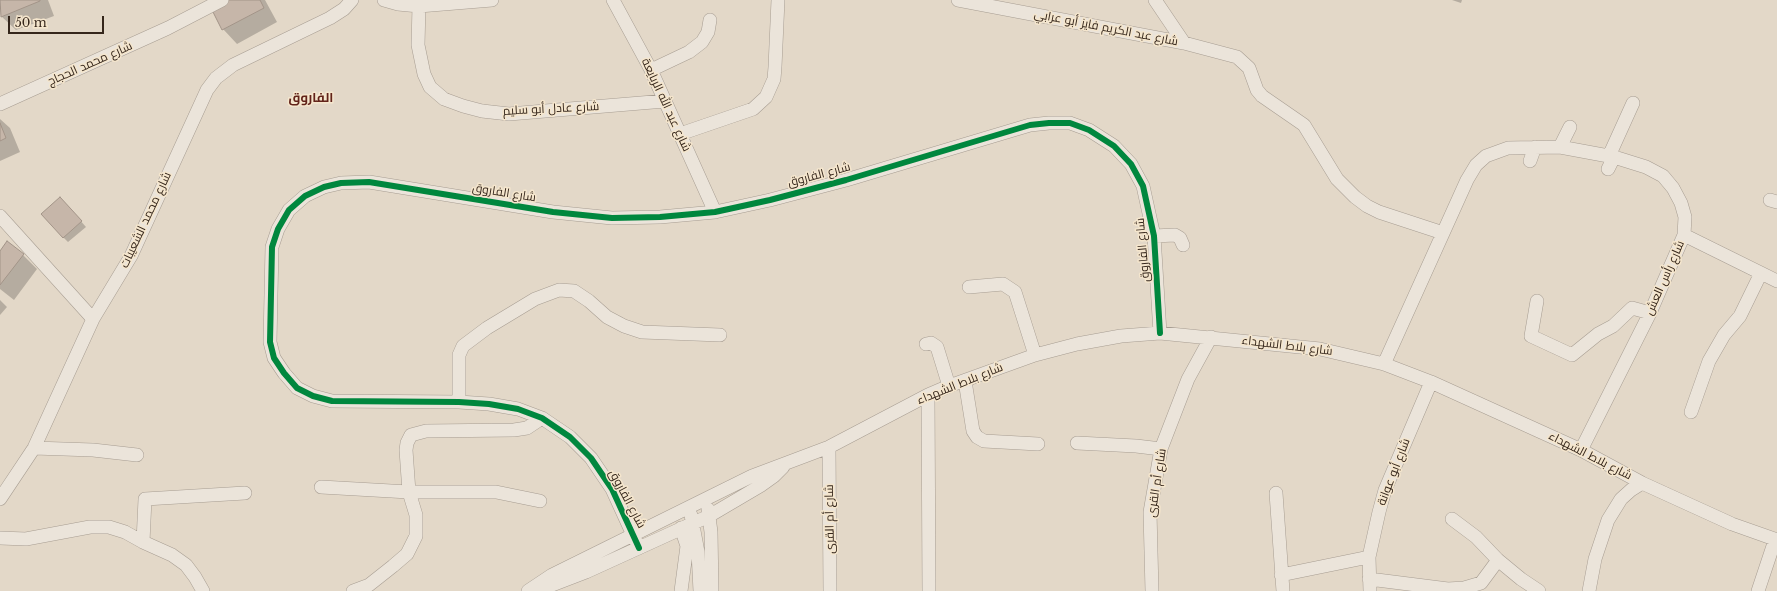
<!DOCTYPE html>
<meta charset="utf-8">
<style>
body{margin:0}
#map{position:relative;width:1777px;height:591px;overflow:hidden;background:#e3d8c8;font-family:"Libre Baskerville",serif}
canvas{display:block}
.scale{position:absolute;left:8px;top:16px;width:96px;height:18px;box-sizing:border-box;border:2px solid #35261b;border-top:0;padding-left:5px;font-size:12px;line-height:14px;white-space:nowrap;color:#35261b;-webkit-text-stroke:3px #f5e6cd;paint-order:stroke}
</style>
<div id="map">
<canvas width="1777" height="591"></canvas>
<div class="scale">50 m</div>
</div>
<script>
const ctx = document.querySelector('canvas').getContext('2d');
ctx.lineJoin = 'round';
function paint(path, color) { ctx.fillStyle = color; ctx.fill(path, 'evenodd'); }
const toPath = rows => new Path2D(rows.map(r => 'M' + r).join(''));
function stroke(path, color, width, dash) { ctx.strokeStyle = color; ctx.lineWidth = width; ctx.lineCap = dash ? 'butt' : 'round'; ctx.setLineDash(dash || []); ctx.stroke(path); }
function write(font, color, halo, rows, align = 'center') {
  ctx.font = font + ' "Libre Baskerville",Cairo,serif'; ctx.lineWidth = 3; ctx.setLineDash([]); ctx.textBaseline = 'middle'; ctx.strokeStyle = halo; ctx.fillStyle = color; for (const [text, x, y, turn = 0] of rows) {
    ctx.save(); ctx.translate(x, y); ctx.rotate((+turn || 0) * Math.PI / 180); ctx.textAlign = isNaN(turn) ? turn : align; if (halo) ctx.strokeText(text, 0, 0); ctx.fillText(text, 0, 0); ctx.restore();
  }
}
const shadow = toPath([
 [0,0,48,0,54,16,16,30,1,16],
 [227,0,265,0,277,22,237,44,223,29],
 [1452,0,1462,0,1461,3],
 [0,119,10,128,20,152,0,161],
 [65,203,86,227,68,242,63,237],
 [0,252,23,255,37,269,14,300,0,289],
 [0,300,7,307,0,315]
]);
const building = toPath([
 [0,0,40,0,40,1,1,17,0,0],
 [225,0,260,0,264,8,222,30,211,8,225,0],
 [0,123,6,138,0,141,0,123],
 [60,197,82,221,63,238,41,214,60,197],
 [7,241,24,254,0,285,0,251,7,241]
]);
const minor = toPath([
 [384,0,398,4,419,6,492,0],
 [613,0,651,70,715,212],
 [958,0,1184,43,1237,57,1249,68,1257,90,1262,96,1304,125,1337,179,1355,197,1367,206,1379,212,1443,233],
 [1155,0,1184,43],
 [419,6,418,45,424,74,430,87,444,99,463,106,482,111,509,114,665,101],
 [651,70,689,52,702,42,708,32,710,20],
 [0,104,168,28,222,0],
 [680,134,753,109,766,97,774,79,775,67,778,0],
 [1560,147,1570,127],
 [1609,156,1633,103],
 [1530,161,1535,147],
 [1608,169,1614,157],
 [1770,200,1777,202],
 [0,216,93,319],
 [1684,235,1777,281],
 [1154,236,1175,235,1180,238,1183,245],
 [969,287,1003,284,1015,292,1035,355],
 [1537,301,1531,336,1572,355,1598,334,1613,326,1632,308,1650,313],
 [926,344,931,343,937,347,949,386],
 [1384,364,1467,180,1476,165,1486,156,1508,148,1560,147,1614,157,1646,167,1663,176,1673,188,1681,203,1685,217,1684,235,1650,313,1581,450],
 [965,381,973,431,977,437,984,441,1038,444],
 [928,395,929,591],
 [459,402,459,355,463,346,487,328,535,299,559,290,574,291,589,301,607,317,624,326,642,332,720,335],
 [1691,412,1709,361,1724,335,1740,316,1761,273],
 [1077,443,1136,446,1161,449],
 [829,447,830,591],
 [34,448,93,450,137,455],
 [321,487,409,492,496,492,540,501],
 [1276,493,1283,591],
 [0,499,34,448,93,319,131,256,207,90,216,78,233,65,330,18,344,9,352,0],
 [708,509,711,532,712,591],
 [691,515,698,552,700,591],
 [1452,519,1476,537,1498,560,1521,579,1539,591],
 [0,538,26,539,90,527,109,527,125,532,143,542,172,555,186,565,195,577,203,591],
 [143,542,145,499,245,493],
 [639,548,612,489,591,458,570,437,542,418,518,409,489,404,459,402,332,401,313,396,297,388,284,373,274,358,270,342,272,247,278,229,289,210,305,196,324,187,341,183,369,182,553,212,612,218,660,217,715,212,770,200,846,180,1030,125,1049,123,1070,123,1089,130,1114,146,1131,164,1143,186,1154,236,1160,333],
 [1281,575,1369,557],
 [1369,579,1448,589,1464,588,1481,583,1498,560],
 [539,586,552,585,586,572,709,516,760,486,774,476,783,467],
 [353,591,369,585,393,566,407,554,416,536,416,515,409,492,406,450,407,443,411,435,426,431,514,430,527,428,542,418],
 [528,591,552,575,752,476,829,447,928,395,949,386,1035,355,1077,344,1121,336,1160,333,1320,349,1384,364,1431,382,1581,450,1642,483,1732,524,1777,540],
 [681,591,687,546,681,528],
 [1152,591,1150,512,1161,449,1188,379,1211,337],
 [1370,591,1369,557,1379,512,1385,490,1431,382],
 [1589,591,1595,559,1608,520,1621,499,1631,490,1642,483],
 [1758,591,1775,540]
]);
const cycleway = toPath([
 [639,548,612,489,591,458,570,437,542,418,518,409,489,404,459,402,332,401,313,396,297,388,284,373,274,358,270,342,272,247,278,229,289,210,305,196,324,187,341,183,369,182,553,212,612,218,660,217,715,212,770,200,846,180,1030,125,1049,123,1070,123,1089,130,1114,146,1131,164,1143,186,1154,236,1160,333]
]);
const streetNames = [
 ["شارع عبد الكريم فايز أبو عرابي",1106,28,11],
 ["شارع محمد الحجاج",90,64,-24],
 ["شارع عبد الله الربايعة",666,105,65],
 ["شارع عادل أبو سليم",551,109,-3],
 ["شارع الفاروق",819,175,-15],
 ["شارع الفاروق",504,193,9],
 ["شارع محمد الشعيبات",146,220,-65],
 ["شارع الفاروق",1143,250,-95],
 ["شارع رأس العش",1665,278,-66],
 ["شارع بلاط الشهداء",1287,346,7],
 ["شارع بلاط الشهداء",960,384,-22],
 ["شارع بلاط الشهداء",1590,456,27],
 ["شارع أبو عوانة",1394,472,-69],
 ["شارع أم القرى",1157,483,-81],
 ["شارع الفاروق",627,499,62],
 ["شارع أم القرى",830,519,-91]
];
const neighbourhoodNames = [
 ["الفاروق",311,98]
];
paint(shadow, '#0003');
paint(building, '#c6b6a9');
stroke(building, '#a29488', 1);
stroke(minor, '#a79d92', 14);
stroke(minor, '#ebe4da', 13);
stroke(cycleway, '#00873e', 6);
write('12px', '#35261b', '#f5e6cd', streetNames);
write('bold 13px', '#62231a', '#f5e6cd', neighbourhoodNames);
</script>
